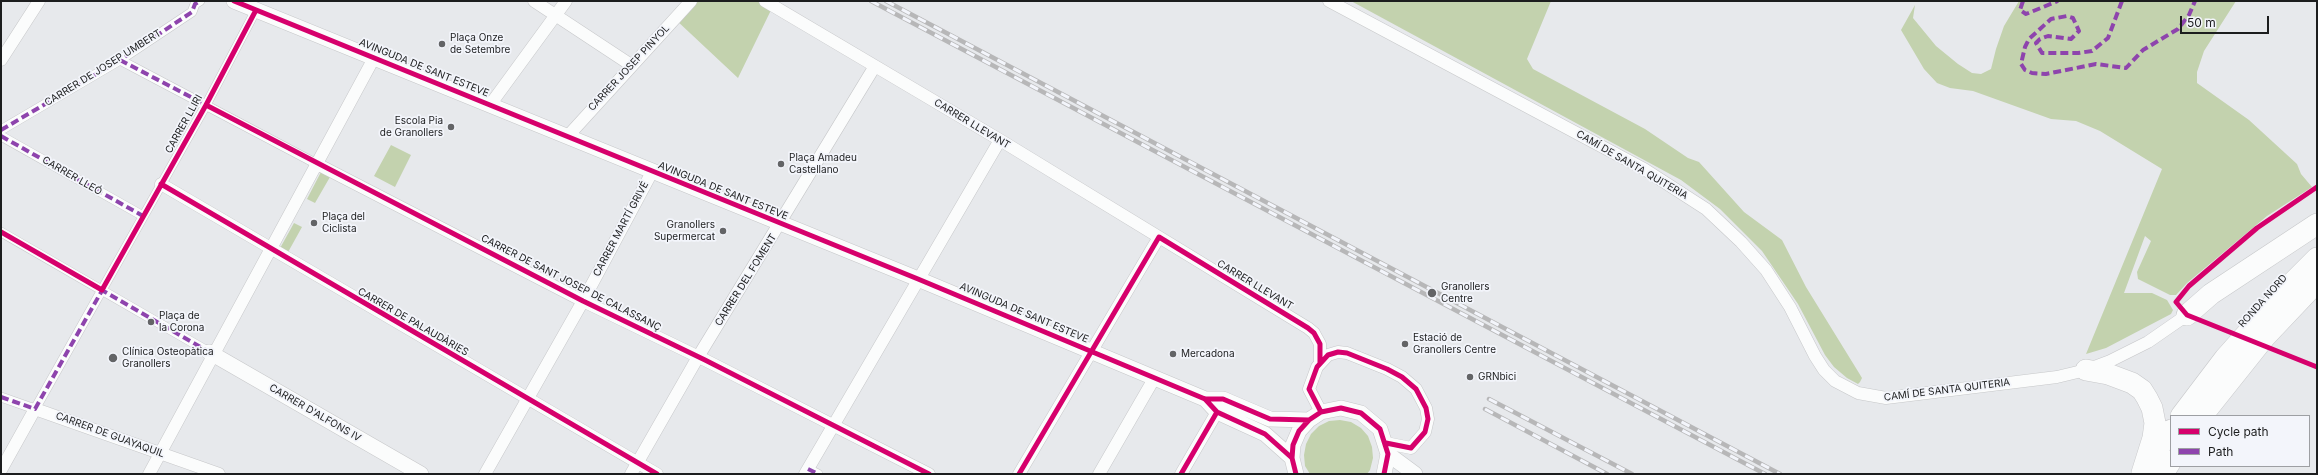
<!DOCTYPE html>
<meta charset="utf-8">
<style>
body{margin:0}
#map{position:relative;width:2318px;height:475px;overflow:hidden;background:#e7e9ec;font-family:Inter,sans-serif}
canvas{display:block}
.frame{position:absolute;inset:0;border:2px solid #1c1d1e;pointer-events:none}
.legend{position:absolute;left:2170px;top:415px;width:140px;height:52px;box-sizing:border-box;background:#f3f5fb;border:1px solid #9d9fa3;margin:0;padding:5px 7px;list-style:none;font-size:12px;color:#1c1d1e}
.legend li{display:flex;align-items:center;gap:8px;height:20px}
.legend b{width:20px;border:1px solid #9d9fa3}
.scale{position:absolute;left:2180px;top:16px;width:89px;height:18px;box-sizing:border-box;border:2px solid #1c1d1e;border-top:0;padding-left:5px;font-size:12px;line-height:14px;white-space:nowrap;color:#1c1d1e;-webkit-text-stroke:3px #f3f5fb;paint-order:stroke}
</style>
<div id="map">
<canvas width="2318" height="475"></canvas>
<div class="frame"></div>
<ul class="legend">
<li><b style="height:5px;background:#d6006c"></b>Cycle path</li>
<li><b style="height:5px;background:#8e44ad"></b>Path</li>
</ul>
<div class="scale">50 m</div>
</div>
<script>
const ctx = document.querySelector('canvas').getContext('2d');
ctx.lineJoin = 'round';
function paint(path, color) { ctx.fillStyle = color; ctx.fill(path, 'evenodd'); }
const toPath = rows => new Path2D(rows.map(r => 'M' + r).join(''));
function stroke(path, color, width, dash) { ctx.strokeStyle = color; ctx.lineWidth = width; ctx.lineCap = dash ? 'butt' : 'round'; ctx.setLineDash(dash || []); ctx.stroke(path); }
function write(font, color, halo, rows, align = 'center') {
  ctx.font = font + ' Inter,sans-serif'; ctx.lineWidth = 3.5; ctx.setLineDash([]); ctx.textBaseline = 'middle'; ctx.strokeStyle = halo; ctx.fillStyle = color; for (const [text, x, y, turn = 0] of rows) {
    ctx.save(); ctx.translate(x, y); ctx.rotate((+turn || 0) * Math.PI / 180); ctx.textAlign = isNaN(turn) ? turn : align; if (halo) ctx.strokeText(text, 0, 0); ctx.fillText(text, 0, 0); ctx.restore();
  }
}
const green = toPath([
 [691,1,765,1,773,6,738,78,675,19],
 [1351,1,1551,1,1527,59,1533,69,1645,129,1688,158,1699,162,1744,212,1782,240,1806,287,1859,373,1862,378,1860,382,1858,384,1847,378,1834,367,1825,355,1798,304,1762,251,1720,209,1681,180],
 [2019,1,2236,1,2204,51,2197,72,2197,83,2249,120,2297,164,2301,174,2312,187,2267,216,2187,283,2176,295,2170,295,2138,279,2137,272,2151,241,2145,236,2124,293,2152,293,2167,300,2173,310,2171,314,2106,348,2086,354,2162,169,2100,131,2076,121,2051,119,1973,91,1950,88,1937,83,1924,69,1901,30,1915,5,1913,18,1936,46,1958,64,1972,73,1981,74,1991,69,1996,49,2004,26],
 [391,145,411,155,395,187,374,176],
 [321,172,330,177,315,203,307,199],
 [294,223,302,227,287,254,279,250],
 [1340,420,1351,422,1361,428,1368,436,1372,447,1373,458,1370,470,1367,474,1310,474,1305,466,1304,455,1306,444,1311,434,1319,426,1329,421]
]);
const pedestrian = toPath([
 [120,60,317,164],
 [1,130,120,60,192,12,195,4,200,1],
 [1,136,143,216],
 [1,232,209,352],
 [1,397,35,409,206,105,256,10],
 [808,469,818,474]
]);
const minor = toPath([
 [534,1,631,65],
 [765,1,1000,140,1308,328,1314,333,1320,344,1320,363],
 [1329,1,1644,169,1706,209,1741,242,1766,270,1790,307,1815,356,1824,370,1835,381,1858,393,1886,398,2057,377,2086,370,2110,361,2148,342,2187,315],
 [1,60,39,1],
 [490,105,566,1],
 [567,137,691,1],
 [317,164,583,301,705,360,929,474],
 [161,184,657,474],
 [1321,412,1309,389,1317,367,1328,355,1338,352,1347,353,1387,369,1402,377,1416,389,1426,408,1428,419,1425,432,1411,448,1386,443],
 [1,470,35,409,219,474],
 [149,474,374,58],
 [485,474,583,301,652,172],
 [631,474,698,357,875,66],
 [805,474,1000,140],
 [1019,474,1159,237],
 [1099,474,1155,377],
 [1181,474,1217,412]
]);
const tertiary = toPath([
 [234,1,918,279,1205,399,1223,399,1270,419,1309,420],
 [209,352,421,474],
 [1205,399,1217,412,1265,434,1292,458],
 [1388,454,1415,474],
 [1296,474,1292,458,1293,445,1299,431,1309,420,1321,412,1341,408,1361,413,1380,429,1388,454,1384,474]
]);
const trunk = toPath([
 [2187,315,2211,294,2317,224],
 [2086,370,2108,374,2132,383,2142,390,2147,398,2152,408,2155,423,2153,438,2142,473],
 [2181,416,2225,358,2291,284,2317,258],
 [2202,416,2265,337,2317,282],
 [2152,457,2171,430],
 [2163,474,2171,461]
]);
const rail = toPath([
 [871,1,1765,474],
 [886,1,1780,474],
 [1489,399,1632,474],
 [1485,409,1607,474]
]);
const quiet = toPath([
 [2023,1,2020,10,2026,14,2058,1],
 [2122,1,2108,38,2092,51,2078,53,2042,53,2036,43,2040,39,2048,36,2071,39,2079,31,2073,18,2067,16,2051,19,2029,39,2025,47,2021,64,2025,70,2032,73,2046,74,2096,64,2126,68,2143,50,2178,29,2189,15,2195,1],
 [120,60,208,106],
 [1,130,120,60,192,12,195,4,200,1],
 [1,136,143,216],
 [100,289,209,352],
 [1,397,35,409,104,287],
 [808,469,818,474]
]);
const cycleway = toPath([
 [234,1,918,279,1205,399,1223,399,1270,419,1309,420],
 [206,105,583,301,705,360,929,474],
 [161,184,657,474],
 [2317,187,2257,228,2189,286,2176,302,2187,315,2317,367],
 [1,232,102,290,206,105,256,10],
 [1205,399,1217,412,1265,434,1292,458],
 [1321,412,1309,389,1317,367,1328,355,1338,352,1347,353,1387,369,1402,377,1416,389,1426,408,1428,419,1425,432,1411,448,1386,443],
 [1019,474,1159,237,1308,328,1314,333,1320,344,1320,363],
 [1181,474,1217,412],
 [1296,474,1292,458,1293,445,1299,431,1309,420,1321,412,1341,408,1361,413,1380,429,1388,454,1384,474]
]);
const markers = [
 [442,44,4,"#636466"],
 [451,127,4,"#636466"],
 [781,164,4,"#636466"],
 [314,223,4,"#636466"],
 [723,231,4,"#636466"],
 [1432,293,5,"#636466"],
 [151,322,4,"#636466"],
 [1405,344,4,"#636466"],
 [1173,354,4,"#636466"],
 [113,358,5,"#636466"],
 [1470,377,4,"#636466"]
];
const poiNames = [
 ["Plaça Onze",450,38],
 ["de Setembre",450,50],
 ["Escola Pia",443,121,"right"],
 ["de Granollers",443,133,"right"],
 ["Plaça Amadeu",789,158],
 ["Castellano",789,170],
 ["Plaça del",322,217],
 ["Ciclista",322,229],
 ["Granollers",715,225,"right"],
 ["Supermercat",715,237,"right"],
 ["Granollers",1441,287],
 ["Centre",1441,299],
 ["Plaça de",159,316],
 ["la Corona",159,328],
 ["Estació de",1413,338],
 ["Granollers Centre",1413,350],
 ["Clínica Osteopàtica",122,352],
 ["Granollers",122,364],
 ["Mercadona",1181,354],
 ["GRNbici",1478,377]
];
const streetNames = [
 ["CARRER DE JOSEP UMBERT",103,68,-32],
 ["AVINGUDA DE SANT ESTEVE",424,68,22],
 ["CARRER JOSEP PINYOL",629,68,-47],
 ["CARRER LLIRI",184,124,-61],
 ["CARRER LLEVANT",972,124,31],
 ["CAMÍ DE SANTA QUITERIA",1632,165,30],
 ["CARRER LLEÓ",72,176,30],
 ["AVINGUDA DE SANT ESTEVE",723,191,22],
 ["CARRER MARTÍ GRIVÉ",621,229,-62],
 ["CARRER DEL FOMENT",746,280,-58],
 ["CARRER DE SANT JOSEP DE CALASSANÇ",571,283,27],
 ["CARRER LLEVANT",1255,285,31],
 ["RONDA NORD",2263,301,-48],
 ["AVINGUDA DE SANT ESTEVE",1024,313,23],
 ["CARRER DE PALAUDÀRIES",413,322,30],
 ["CAMÍ DE SANTA QUITERIA",1947,390,-7],
 ["CARRER D'ALFONS IV",315,413,30],
 ["CARRER DE GUAYAQUIL",110,435,20]
];
paint(green, '#c3d2ae');
stroke(pedestrian, '#c6c7c9', 10);
stroke(minor, '#c6c7c9', 13);
stroke(tertiary, '#c6c7c9', 16);
stroke(trunk, '#c6c7c9', 22);
stroke(pedestrian, '#fbfcfc', 9);
stroke(minor, '#fbfcfc', 12);
stroke(tertiary, '#fbfcfc', 15);
stroke(trunk, '#fbfcfc', 21);
stroke(rail, '#b7b7b8', 4.5);
stroke(rail, '#f3f5fb', 3, [9]);
stroke(quiet, '#8e44ad', 4, [8, 4]);
stroke(cycleway, '#d6006c', 5);
for (const [x, y, r, color] of markers) { const dot = new Path2D(); dot.arc(x, y, r, 0, 2 * Math.PI); ctx.fillStyle = color; ctx.fill(dot); stroke(dot, '#f3f5fb', 1.5); }
write('10px', '#1c1d1e', '#f3f5fb', poiNames, 'left');
write('10px', '#1c1d1e', '#f3f5fb', streetNames);
</script>
